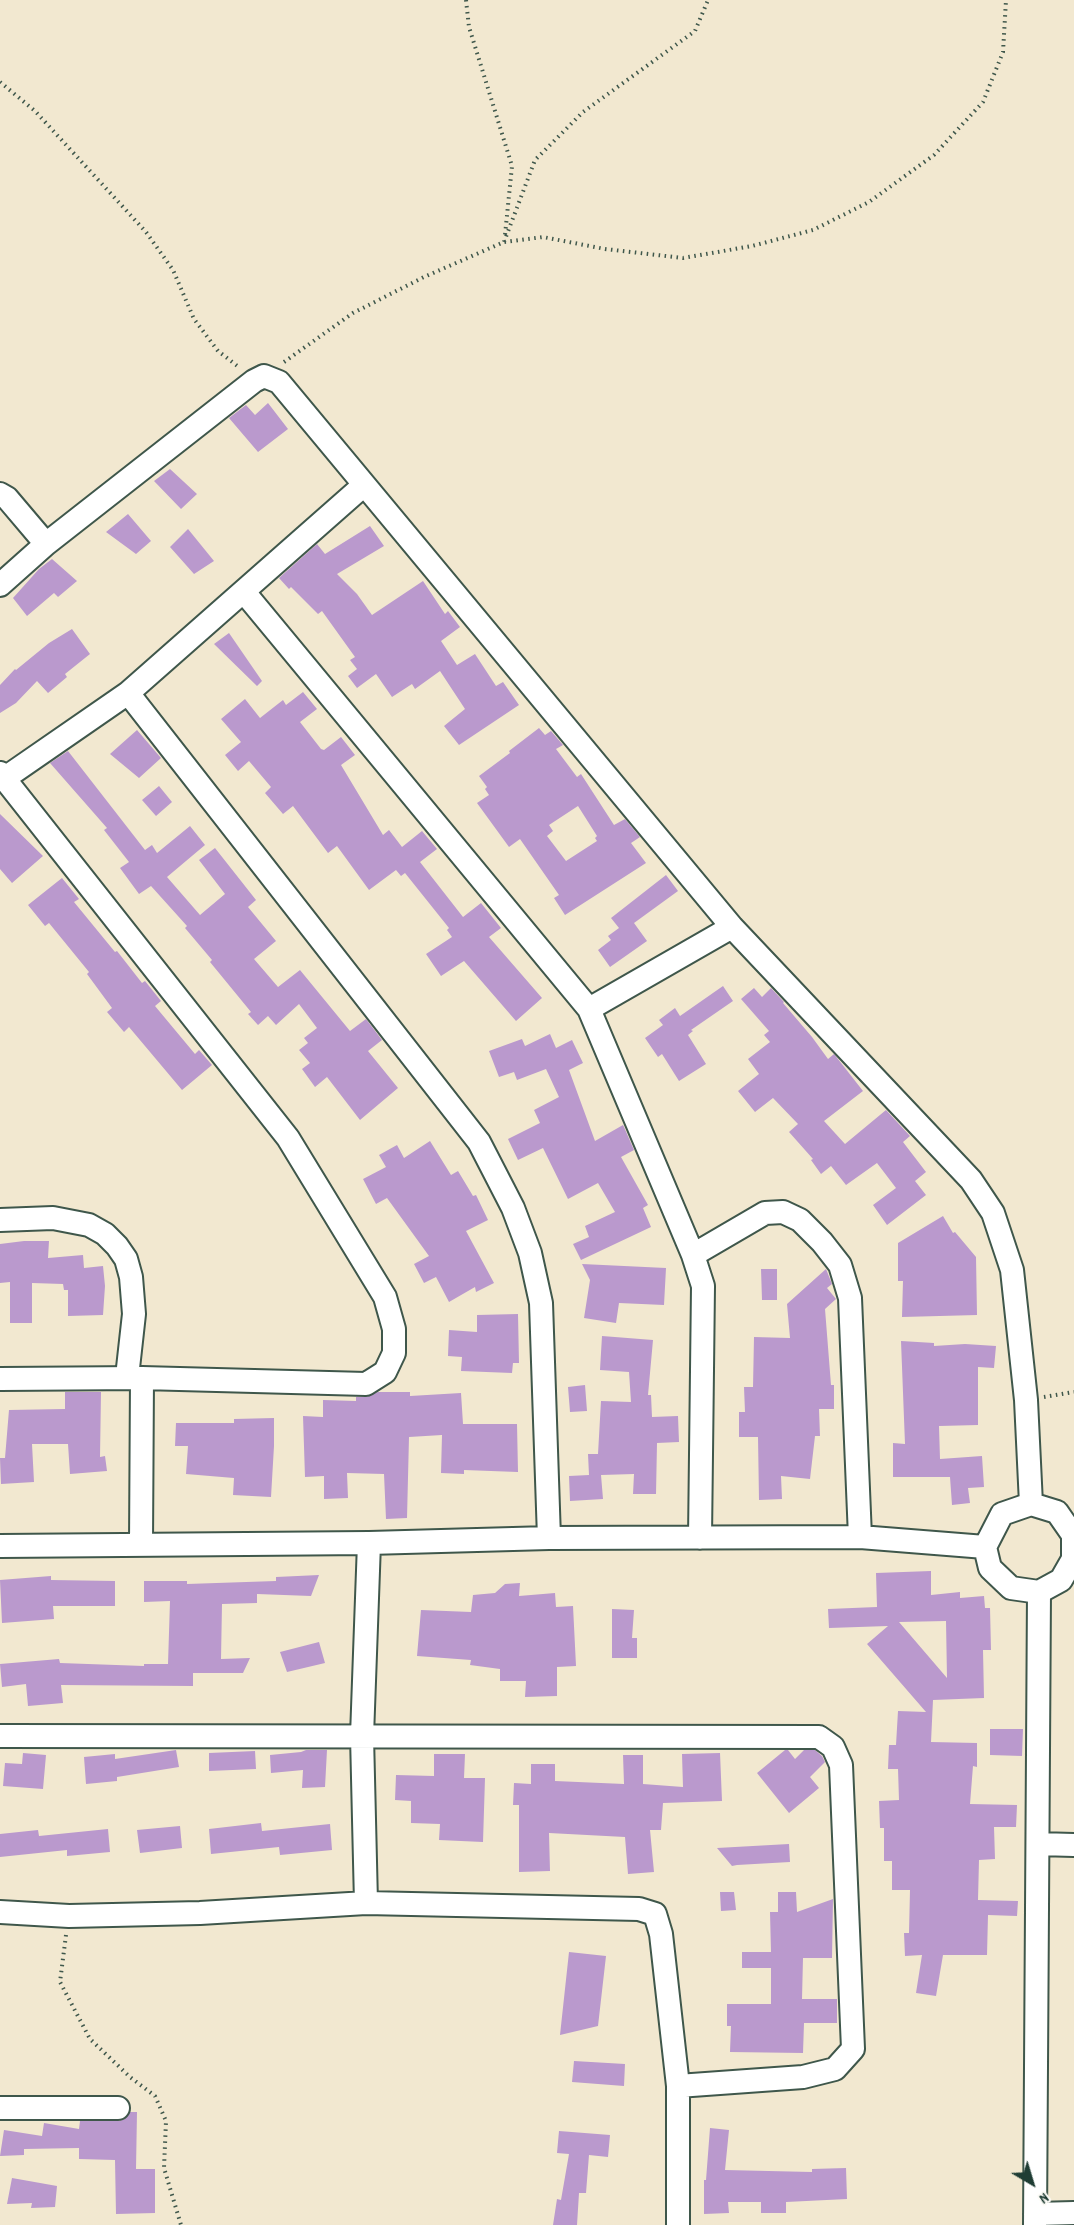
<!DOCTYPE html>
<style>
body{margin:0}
#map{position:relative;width:1074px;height:2225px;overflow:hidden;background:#f2e8d0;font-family:Dekko,sans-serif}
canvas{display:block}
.north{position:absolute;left:1002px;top:2153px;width:60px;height:60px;-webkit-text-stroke:4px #fdfcf7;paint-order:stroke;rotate:142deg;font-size:16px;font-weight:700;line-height:24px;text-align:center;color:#1f3d34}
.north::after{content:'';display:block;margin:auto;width:21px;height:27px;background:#1f3d34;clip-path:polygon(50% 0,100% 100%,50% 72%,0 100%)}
</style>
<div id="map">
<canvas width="1074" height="2225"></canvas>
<div class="north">N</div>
</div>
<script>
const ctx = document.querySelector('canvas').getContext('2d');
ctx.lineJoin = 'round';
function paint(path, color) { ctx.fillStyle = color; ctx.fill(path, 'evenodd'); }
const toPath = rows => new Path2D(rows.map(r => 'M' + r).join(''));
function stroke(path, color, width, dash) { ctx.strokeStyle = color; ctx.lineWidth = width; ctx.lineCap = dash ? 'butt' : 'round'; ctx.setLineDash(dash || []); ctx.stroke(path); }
const building = toPath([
 [268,403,288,429,258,452,229,418,246,405,255,415],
 [170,469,197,494,181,509,154,481],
 [128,514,151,541,136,554,106,532],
 [370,526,384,546,337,574,357,594,372,615,423,581,445,614,448,611,460,627,441,641,457,665,475,654,496,686,503,682,519,705,459,745,444,726,465,709,440,671,415,689,412,684,392,697,376,674,357,688,348,676,357,669,350,660,355,657,322,611,318,614,291,587,289,589,279,578,317,544,325,554],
 [188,529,214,561,194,574,170,547],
 [52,559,77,581,58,597,54,593,27,616,13,598,39,569],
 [72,629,90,654,65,674,67,677,48,693,37,681,16,703,0,713,0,685,15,669,16,670,49,643],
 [229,633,262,681,257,686,214,644],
 [303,692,317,709,300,722,321,749,324,750,341,737,355,755,341,765,383,835,389,830,402,847,422,831,437,849,420,862,463,917,481,903,501,928,489,937,542,998,516,1021,464,961,441,976,426,954,452,937,447,930,449,928,405,873,401,876,396,870,369,890,337,846,328,853,293,806,283,814,265,793,271,787,249,761,238,771,225,755,241,742,221,719,245,699,260,718,283,700,286,705],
 [539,728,545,735,551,731,563,745,556,749,577,777,581,774,614,825,625,819,640,837,631,843,646,863,565,915,554,898,559,895,520,839,509,847,477,803,489,795,485,789,487,787,479,776,510,753,509,751],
 [578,806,597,836,595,838,597,841,566,861,547,836,553,831,549,825],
 [137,730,161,758,139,778,110,754],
 [68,751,145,850,152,845,157,853,190,826,205,845,167,877,200,915,225,894,199,860,215,848,256,900,248,907,276,941,254,959,278,987,300,970,350,1031,366,1019,382,1040,368,1051,398,1088,360,1120,327,1077,315,1087,302,1069,310,1063,299,1050,308,1043,304,1038,317,1028,299,1004,276,1025,268,1016,258,1025,248,1014,251,1012,210,962,212,960,185,928,187,926,151,886,139,894,120,868,129,862,104,830,107,828,50,763],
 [159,786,172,802,156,816,142,800],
 [0,814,43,856,12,883,0,869],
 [666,875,678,891,634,923,647,941,610,967,598,950,611,940,608,936,619,928,611,918],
 [62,878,79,899,74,902,115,952,117,951,142,983,145,981,161,1001,155,1006,195,1054,199,1050,212,1065,182,1090,129,1027,124,1032,107,1012,112,1008,87,974,89,972,49,923,45,926,28,905],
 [723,986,733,1001,691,1030,693,1031,688,1035,706,1064,679,1081,662,1054,658,1057,645,1038,663,1025,659,1020,675,1008,680,1016],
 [754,988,762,997,771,988,784,1002,783,1003,812,1037,828,1059,834,1054,863,1091,824,1121,845,1144,886,1110,910,1136,903,1142,926,1172,915,1181,926,1195,887,1225,873,1205,896,1188,877,1163,846,1185,831,1166,821,1174,811,1160,813,1159,789,1132,798,1124,773,1098,755,1112,738,1091,759,1074,748,1059,770,1042,764,1035,769,1031,741,999],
 [550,1034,556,1048,572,1040,583,1063,569,1070,595,1141,623,1125,624,1127,634,1150,621,1157,648,1205,643,1208,651,1227,581,1260,573,1244,589,1237,585,1226,615,1212,598,1183,568,1199,543,1148,518,1160,508,1139,540,1123,534,1110,559,1097,546,1069,517,1080,514,1072,499,1077,489,1051,522,1039,525,1046],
 [430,1141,451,1175,458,1171,473,1196,476,1195,488,1220,466,1231,494,1283,476,1292,475,1287,449,1302,436,1277,424,1283,414,1264,429,1256,387,1198,376,1204,363,1179,386,1167,379,1155,397,1145,404,1158],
 [943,1216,953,1233,955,1232,976,1257,977,1315,902,1317,903,1281,898,1281,898,1243],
 [24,1241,49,1241,48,1258,83,1255,84,1268,103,1266,105,1286,103,1315,68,1316,68,1290,64,1290,63,1284,32,1283,32,1323,10,1323,10,1282,0,1283,0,1244],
 [582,1264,666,1268,664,1305,619,1303,616,1323,584,1318,590,1280],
 [761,1269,777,1269,777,1300,762,1300],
 [826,1269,832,1284,827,1288,836,1299,825,1309,831,1385,834,1385,834,1409,819,1409,820,1436,815,1436,810,1479,781,1476,782,1499,759,1500,758,1437,739,1437,739,1412,745,1412,744,1387,753,1387,754,1337,790,1338,787,1304],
 [518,1314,519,1363,513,1363,512,1373,461,1371,462,1357,448,1356,449,1330,477,1332,477,1315],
 [602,1336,653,1340,648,1395,651,1395,652,1417,678,1416,679,1442,657,1443,656,1494,633,1494,634,1474,601,1475,603,1499,570,1501,569,1476,589,1475,588,1454,598,1454,601,1401,631,1402,629,1372,600,1370],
 [901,1341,934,1343,934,1346,965,1344,996,1346,994,1368,978,1367,978,1425,939,1426,940,1459,982,1456,984,1487,968,1488,970,1503,952,1505,950,1477,893,1477,893,1443,905,1444],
 [585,1385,587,1411,570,1412,568,1387],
 [65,1392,101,1392,100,1457,105,1456,107,1471,70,1474,68,1444,32,1444,34,1482,1,1484,0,1458,5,1458,9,1410,65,1409],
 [378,1392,410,1392,410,1396,461,1393,463,1424,517,1424,518,1472,464,1470,464,1474,441,1473,442,1435,409,1437,407,1518,386,1519,384,1474,347,1473,348,1498,324,1499,324,1476,305,1477,303,1416,323,1417,323,1400,356,1401,356,1397,366,1397],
 [274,1418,274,1446,271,1497,233,1495,234,1478,186,1474,188,1446,175,1446,176,1423,234,1423,234,1419],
 [931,1571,931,1595,960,1592,960,1598,984,1596,985,1608,990,1608,991,1650,983,1650,984,1698,933,1700,931,1742,977,1743,977,1767,973,1766,970,1804,1017,1805,1016,1827,994,1827,995,1859,979,1860,978,1900,1018,1901,1017,1916,988,1915,987,1955,943,1955,936,1996,916,1993,922,1955,905,1956,904,1933,909,1933,910,1890,892,1890,892,1861,884,1861,884,1828,880,1828,879,1801,899,1800,898,1769,888,1769,889,1745,896,1745,898,1711,926,1712,867,1644,888,1626,829,1628,828,1609,877,1607,876,1573],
 [946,1621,947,1678,899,1622],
 [319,1575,311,1596,257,1594,257,1603,222,1604,221,1659,250,1658,243,1673,193,1673,193,1686,61,1685,63,1703,28,1706,26,1684,2,1687,0,1664,59,1659,60,1663,144,1666,144,1664,168,1664,170,1601,144,1602,144,1581,187,1581,187,1584,276,1581,276,1577],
 [51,1576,51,1580,115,1581,115,1606,53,1606,54,1619,2,1623,0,1580],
 [520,1583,519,1596,555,1593,556,1607,573,1606,576,1666,557,1667,557,1696,525,1697,526,1681,500,1681,500,1669,470,1665,471,1660,417,1656,421,1610,471,1612,473,1595,495,1593,505,1584],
 [612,1609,634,1610,632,1638,637,1638,637,1658,612,1658],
 [319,1642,325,1663,287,1672,280,1652],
 [990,1729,1023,1729,1022,1756,990,1755],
 [176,1750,179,1767,117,1777,117,1781,86,1784,84,1757,115,1754,115,1759],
 [306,1750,327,1750,325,1787,302,1788,303,1770,271,1773,270,1755,301,1752],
 [785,1750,788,1750,795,1759,804,1750,815,1750,822,1756,825,1762,810,1777,819,1788,789,1813,757,1773],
 [255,1751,256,1769,209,1771,209,1753],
 [23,1753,46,1755,43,1789,3,1786,5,1763,22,1764],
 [720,1753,722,1801,663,1803,661,1830,650,1830,654,1872,628,1874,625,1837,549,1833,550,1871,519,1872,519,1805,513,1805,514,1783,531,1784,531,1764,555,1764,555,1781,624,1784,623,1755,643,1755,643,1784,683,1787,682,1754],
 [434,1754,465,1754,464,1778,485,1778,483,1842,439,1840,440,1824,411,1823,411,1801,395,1800,396,1775,434,1776],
 [261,1823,262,1831,330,1824,332,1850,280,1855,279,1847,211,1854,209,1829],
 [180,1826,182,1848,140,1853,137,1830],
 [108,1829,110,1852,67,1856,67,1850,0,1857,0,1834,38,1830,39,1836],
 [789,1844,790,1862,737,1865,732,1866,717,1848],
 [720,1892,734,1892,736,1910,721,1911],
 [778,1892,796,1892,797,1912,833,1899,832,1958,803,1958,802,1999,837,1999,837,2023,804,2023,803,2053,730,2052,731,2026,727,2026,727,2004,771,2004,771,1968,742,1968,742,1952,771,1952,770,1912,778,1912],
 [569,1952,606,1956,598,2026,560,2035],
 [574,2061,625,2064,624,2086,572,2082],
 [130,2112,137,2112,136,2169,155,2169,155,2213,116,2214,115,2160,79,2159,79,2148,24,2149,24,2155,0,2156,4,2130,42,2136,44,2123,79,2129,80,2121,119,2121,125,2119],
 [710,2128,729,2130,725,2170,812,2172,812,2169,846,2168,847,2199,786,2202,786,2213,761,2213,761,2202,728,2202,729,2213,704,2214,704,2180,706,2180],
 [559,2131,610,2135,608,2157,589,2155,586,2193,579,2193,577,2225,553,2225,557,2199,561,2200,569,2154,557,2153],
 [12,2178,57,2186,55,2207,31,2208,32,2203,7,2204]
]);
const path = toPath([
 [466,0,469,27,512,166,505,235],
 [0,82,35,111,146,232,173,270,194,319,218,351,240,368],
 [504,242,535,160,583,112,695,31,708,0],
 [284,362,353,313,424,277,504,242,543,237,605,249,683,258,752,246,813,230,869,202,934,155,983,102,1003,52,1006,0],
 [1044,1397,1074,1392],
 [66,1935,60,1982,90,2039,130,2077,155,2096,166,2121,164,2168,181,2225]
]);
const minor = toPath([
 [0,494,7,498,46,544],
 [0,585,46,544,254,381,264,376,279,382,732,927,971,1180,993,1213,1012,1270,1026,1400,1031,1504],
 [244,592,589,1009,693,1255,703,1286,700,1538],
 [128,693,479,1142,513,1208,530,1253,541,1303,549,1538],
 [0,773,288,1138,385,1297,394,1329,394,1353,385,1372,366,1384,142,1378],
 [5,778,128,693,364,485],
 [589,1009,732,927],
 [0,1220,53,1218,89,1225,105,1234,117,1246,126,1259,131,1277,134,1314,127,1377],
 [693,1255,765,1213,783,1212,800,1220,822,1242,840,1265,850,1298,860,1537],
 [0,1379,142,1378,141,1544],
 [1031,1504,1057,1512,1073,1535,1073,1559,1061,1580,1039,1592,1011,1588,990,1568,985,1547,1002,1514,1031,1504],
 [0,1546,369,1543,549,1538,860,1537,985,1547],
 [0,1736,819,1737,833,1747,841,1765,853,2049,835,2069,803,2077,678,2086],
 [1038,1844,1074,1845],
 [366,1903,362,1736,369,1543],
 [0,1912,69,1916,200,1913,366,1903,639,1909,655,1914,661,1934,678,2086,678,2225],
 [0,2108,118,2108],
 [1035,2214,1074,2213],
 [1035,2225,1039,1592]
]);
paint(building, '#ba99cd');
stroke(minor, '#3f574b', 26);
stroke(path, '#3f574b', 4, [1.5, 4.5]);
stroke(minor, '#fff', 22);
</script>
